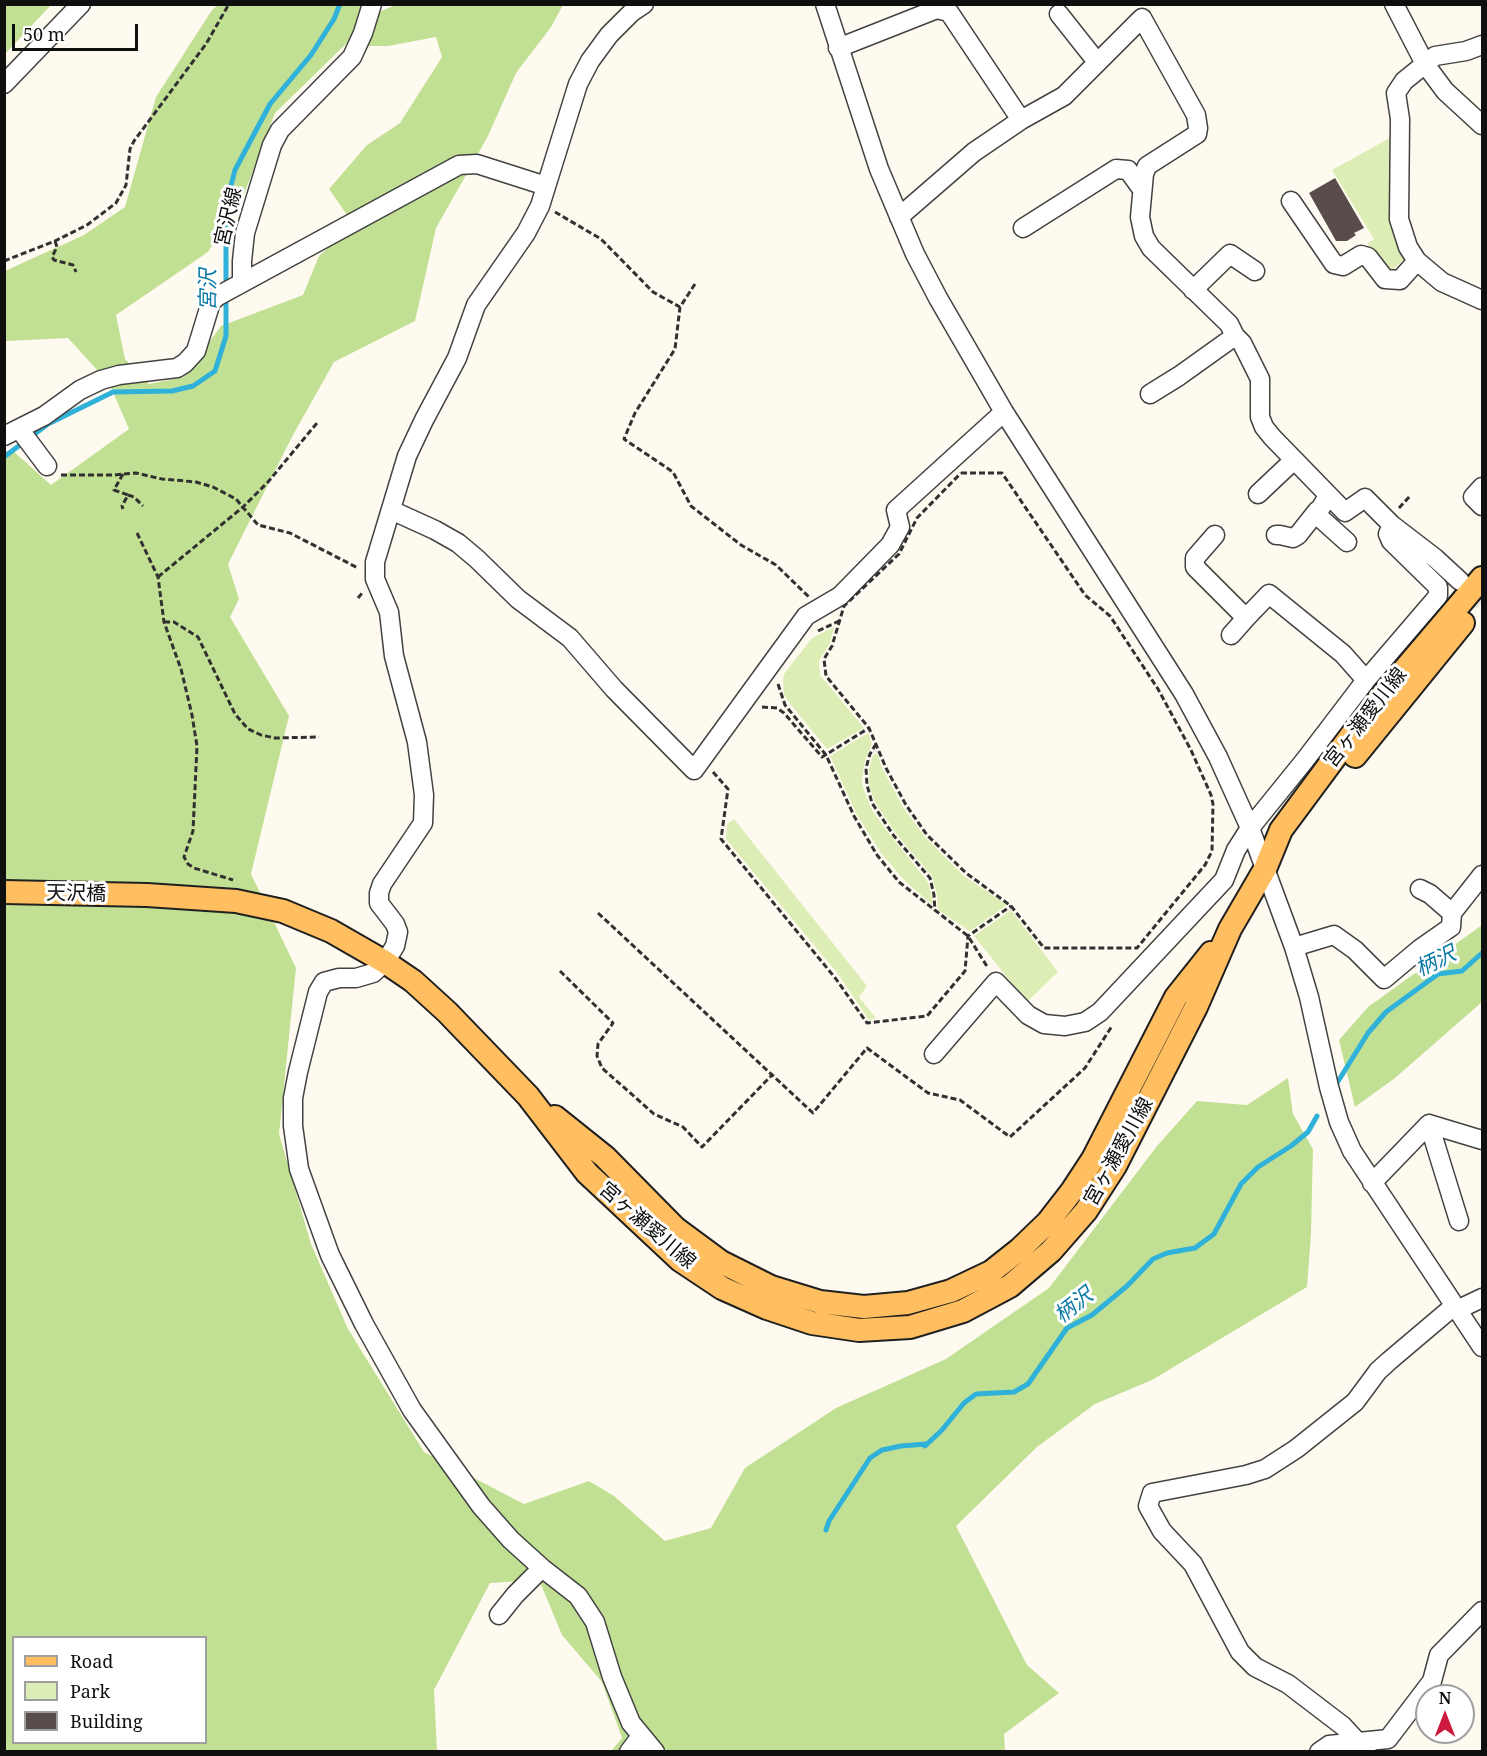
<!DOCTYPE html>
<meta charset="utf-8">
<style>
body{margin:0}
#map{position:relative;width:1487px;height:1756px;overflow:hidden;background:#fffaf0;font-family:"Noto Serif",serif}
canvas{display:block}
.frame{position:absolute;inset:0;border:6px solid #0f0f0f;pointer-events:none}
.legend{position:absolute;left:12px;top:1636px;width:195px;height:108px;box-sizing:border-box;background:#fff;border:2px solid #9f9f9f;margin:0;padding:8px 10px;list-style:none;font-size:18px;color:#0f0f0f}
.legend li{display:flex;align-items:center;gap:12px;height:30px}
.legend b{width:30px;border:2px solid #9f9f9f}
.north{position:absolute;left:1415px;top:1684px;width:60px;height:60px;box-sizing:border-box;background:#fff;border:2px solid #9f9f9f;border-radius:50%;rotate:0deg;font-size:16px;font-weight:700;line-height:24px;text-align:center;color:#0f0f0f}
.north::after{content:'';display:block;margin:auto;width:21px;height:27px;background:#cd193e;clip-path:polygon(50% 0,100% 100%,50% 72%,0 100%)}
.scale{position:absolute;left:12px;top:24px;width:126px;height:27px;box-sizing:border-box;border:3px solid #0f0f0f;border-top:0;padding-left:8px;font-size:18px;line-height:21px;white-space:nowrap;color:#0f0f0f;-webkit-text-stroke:4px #fff;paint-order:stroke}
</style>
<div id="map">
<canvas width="1487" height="1756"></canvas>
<div class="frame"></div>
<ul class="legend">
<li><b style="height:8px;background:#ffbf60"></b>Road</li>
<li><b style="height:16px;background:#dceeb5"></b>Park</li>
<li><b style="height:16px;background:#584d4a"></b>Building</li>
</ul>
<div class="north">N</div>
<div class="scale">50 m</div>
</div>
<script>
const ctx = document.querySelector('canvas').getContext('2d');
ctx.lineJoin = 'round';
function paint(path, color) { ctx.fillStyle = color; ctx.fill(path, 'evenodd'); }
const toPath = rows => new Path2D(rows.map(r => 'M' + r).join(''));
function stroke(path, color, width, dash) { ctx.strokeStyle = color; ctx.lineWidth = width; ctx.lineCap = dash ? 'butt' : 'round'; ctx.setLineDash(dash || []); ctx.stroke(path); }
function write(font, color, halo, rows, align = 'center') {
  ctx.font = font + ' "Noto Serif","Noto Sans JP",serif'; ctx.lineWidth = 6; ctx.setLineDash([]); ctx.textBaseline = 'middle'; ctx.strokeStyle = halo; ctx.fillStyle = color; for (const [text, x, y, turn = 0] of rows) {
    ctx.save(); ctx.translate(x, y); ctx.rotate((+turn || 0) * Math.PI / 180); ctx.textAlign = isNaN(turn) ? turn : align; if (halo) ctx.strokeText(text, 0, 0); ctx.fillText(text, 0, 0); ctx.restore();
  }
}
const green = toPath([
 [1395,135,1408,256,1392,270,1387,270,1367,244,1374,239,1332,170],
 [834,627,830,643,819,661,820,675,864,728,827,749,788,701,784,694,783,681,784,674,812,638],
 [868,733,872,744,864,764,862,783,865,793,872,810,884,827,928,882,933,901,931,904,905,881,881,853,857,815,830,756],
 [877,753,882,768,903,807,925,837,964,876,1007,905,970,931,938,910,937,895,932,876,896,834,875,802,869,785,869,769,873,755],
 [734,819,867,986,859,997,876,1018,869,1020,838,974,726,839,727,824],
 [1011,910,1058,972,1027,1002,974,936]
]);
const forest = toPath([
 [5,4,51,5,5,54,4,5],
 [398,4,563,5,551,27,516,73,488,136,436,228,415,321,334,362,293,435,228,564,239,599,230,617,289,716,251,874,296,968,279,1134,311,1244,348,1329,424,1452,524,1504,589,1481,614,1496,665,1541,711,1528,745,1468,836,1408,946,1359,1049,1288,1157,1146,1197,1101,1247,1105,1288,1078,1293,1114,1313,1149,1311,1234,1307,1287,1152,1380,1095,1404,1037,1447,956,1526,1027,1665,1059,1693,1004,1734,1005,1751,611,1751,622,1738,602,1682,562,1635,539,1580,490,1583,434,1690,437,1751,5,1751,5,452,12,450,51,485,129,429,109,383,68,338,5,341,5,271,84,235,125,207,156,97,212,10,218,5,365,5,347,43,275,113,243,197,208,252,116,315,125,359,149,384,184,377,221,326,303,295,319,256,354,225,329,189,367,145,400,123,442,57,436,37,388,46,367,46,374,14],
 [14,1638,206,1638,206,1742,14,1742],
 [1482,925,1482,1002,1395,1078,1355,1107,1339,1040,1368,1007]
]);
const stream = toPath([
 [226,287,226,205,235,170,270,104,311,55,334,19,340,4],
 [4,457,48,424,113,392,172,391,193,386,215,371,226,336,226,296],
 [1337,1083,1368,1033,1386,1012,1438,974,1462,971,1482,953],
 [826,1530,829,1521,870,1458,882,1450,901,1446,926,1444,925,1446,942,1430,964,1403,976,1394,1014,1392,1028,1384,1067,1328,1092,1315,1127,1286,1153,1259,1167,1253,1195,1248,1214,1234,1241,1184,1258,1167,1291,1146,1308,1132,1317,1116]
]);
const building = toPath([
 [1335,178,1364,228,1354,233,1356,235,1347,241,1336,241,1309,193]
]);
const minorTunnel = toPath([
 [1462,582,1482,602]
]);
const path = toPath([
 [555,212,601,239,653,292,680,307],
 [55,241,57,247,52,257,54,260,73,265,76,272],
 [4,261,55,241,87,225,116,203,126,185,130,149,134,141,206,44,229,4],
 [695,284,680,307,675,349,635,413,624,439,673,472,691,506,741,545,776,565,809,597],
 [961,473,1002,473,1085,595,1110,616,1158,689,1191,750,1211,795,1213,804,1212,851,1205,865,1137,948,1044,948,1011,906,966,873,927,835,906,805,886,768,869,728,826,676,824,659,832,646,844,606,899,554,917,518,961,473],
 [123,474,114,490,128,495,122,506,123,509],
 [61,475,114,475,136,473,162,479,196,482,213,487,236,499,258,525,290,533,358,568],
 [128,495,134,497,143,506],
 [1399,508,1410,496],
 [137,533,158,577,164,622,181,669,192,715,197,746,193,831,184,857,188,864,194,868,233,880],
 [158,577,243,507,268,482,317,423],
 [358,598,363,592],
 [164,622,174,622,198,637,235,714,248,729,261,735,275,738,319,737],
 [818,631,839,621],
 [778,684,785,705,826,755,854,816,877,855,899,882,968,936,988,968],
 [762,707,777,708,784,713,822,757,869,728],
 [876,744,870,754,866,768,867,785,872,803,894,836,930,878,934,895,935,911],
 [713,772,728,789,721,839,836,979,867,1023,927,1016,965,971,968,936,1011,906],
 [598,913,813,1113,867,1048,928,1093,960,1100,1010,1137,1085,1068,1112,1026],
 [560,971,613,1023,598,1044,597,1056,602,1068,654,1114,683,1127,702,1147,772,1075]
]);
const minor = toPath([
 [644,4,632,12,609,35,590,61,578,84,540,206,526,233,476,305,457,358,424,420,407,456,375,562,375,579,389,612,394,656,417,742,424,795,423,823,382,884,379,893,379,903,395,924,398,932,395,946,385,962,373,973,356,978,339,978,324,982,318,992,298,1072,293,1098,293,1126,299,1169,330,1255,364,1324,412,1410,481,1506,511,1540,542,1568,578,1596,595,1622,612,1677,631,1723,655,1752],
 [825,4,879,169,915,254,938,298,1004,412,1184,694,1218,757,1250,828,1294,947,1309,997,1329,1087,1339,1122,1352,1151,1482,1347],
 [1394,4,1425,64,1445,91,1482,125],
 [1059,14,1097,62],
 [1482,45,1466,51,1435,56,1404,81,1396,93,1400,119,1399,219,1408,247,1417,261,1442,282,1482,300],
 [838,48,937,9,949,12,1021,120,1064,96,1142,18,1196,115,1198,128,1197,134,1147,166,1144,174,1140,217,1144,236,1151,248,1229,324,1235,336,1242,343,1260,379,1260,417,1264,427,1272,437,1345,512,1365,498,1392,525,1435,558,1460,581],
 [4,84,81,4],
 [1291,201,1334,264,1343,266,1361,255,1368,257,1385,279,1400,280,1417,261],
 [899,217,974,152,1021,120],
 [1023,228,1116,169,1128,170,1141,188],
 [242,283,242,261,245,233,272,145,280,130,352,57,363,33,372,4],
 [1193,290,1230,254,1255,271],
 [1150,394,1179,376,1235,336],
 [20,430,47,466],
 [4,436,44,416,80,390,101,380,119,375,177,368,185,363,196,351,211,302,218,296,459,165,477,164,546,186],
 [1482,487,1473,497,1482,506],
 [1258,494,1294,460],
 [391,510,435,530,458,543,477,559,518,599,570,638,614,689,694,770,806,616,840,596,890,545,900,527,896,510,1004,412],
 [1317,511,1318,516,1347,542],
 [1215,535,1195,558,1195,567,1246,618,1269,594,1343,654,1366,680],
 [1276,535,1280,535,1293,538,1298,535,1317,511,1320,509,1328,496],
 [1231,635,1246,618],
 [1420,889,1430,894,1452,913],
 [1294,947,1334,935,1355,950,1384,979,1421,948,1451,927,1452,913,1482,875],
 [934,1054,996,982,1028,1015,1044,1024,1065,1026,1085,1022,1100,1012,1224,880,1236,850,1250,828,1305,760,1366,680,1438,596,1438,587,1391,541,1388,534,1392,525],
 [1429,1124,1459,1221],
 [1372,1183,1429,1124,1482,1140],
 [1457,1310,1482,1298],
 [499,1615,515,1595,542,1568],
 [629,1752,641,1736],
 [1319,1752,1329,1745,1388,1739,1432,1681,1439,1655,1482,1611],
 [1367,1752,1343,1726,1288,1684,1255,1667,1240,1652,1193,1564,1162,1531,1148,1506,1152,1493,1246,1475,1265,1469,1296,1449,1355,1402,1378,1371,1389,1361,1454,1306]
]);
const major = toPath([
 [1355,756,1463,623],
 [4,892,147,895,236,901,283,911,331,931,385,962,413,981,447,1012,528,1096,587,1173,680,1260,722,1288,767,1308,812,1323,859,1330,910,1327,963,1311,1010,1286,1051,1251,1086,1211,1115,1166,1196,1007,1230,929,1265,869,1281,830,1370,710,1482,578],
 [555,1117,605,1157,675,1228,721,1262,771,1287,820,1302,864,1307,908,1303,951,1291,991,1272,1020,1249,1048,1222,1072,1191,1093,1159,1176,997,1211,953]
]);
const streetNames = [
 ["宮沢線",229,217,-77],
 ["宮ヶ瀬愛川線",1366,718,-52],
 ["天沢橋",76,894,1],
 ["宮ヶ瀬愛川線",1119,1152,-61],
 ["宮ヶ瀬愛川線",647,1226,41]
];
const waterNames = [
 ["宮沢",209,290,-90],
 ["柄沢",1436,962,-26],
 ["柄沢",1074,1306,-38]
];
paint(green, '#dceeb5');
paint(forest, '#c2e093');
stroke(stream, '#2fb1da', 5);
paint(building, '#584d4a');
stroke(minorTunnel, '#dbd7ce', 18, [18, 9]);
stroke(minor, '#424242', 21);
stroke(major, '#202020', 26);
stroke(path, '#313131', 3, [6, 3]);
stroke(minor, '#fff', 18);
stroke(major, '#ffbf60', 22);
write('20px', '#0f0f0f', '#fff', streetNames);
write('italic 21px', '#0b7aa5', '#fff', waterNames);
</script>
